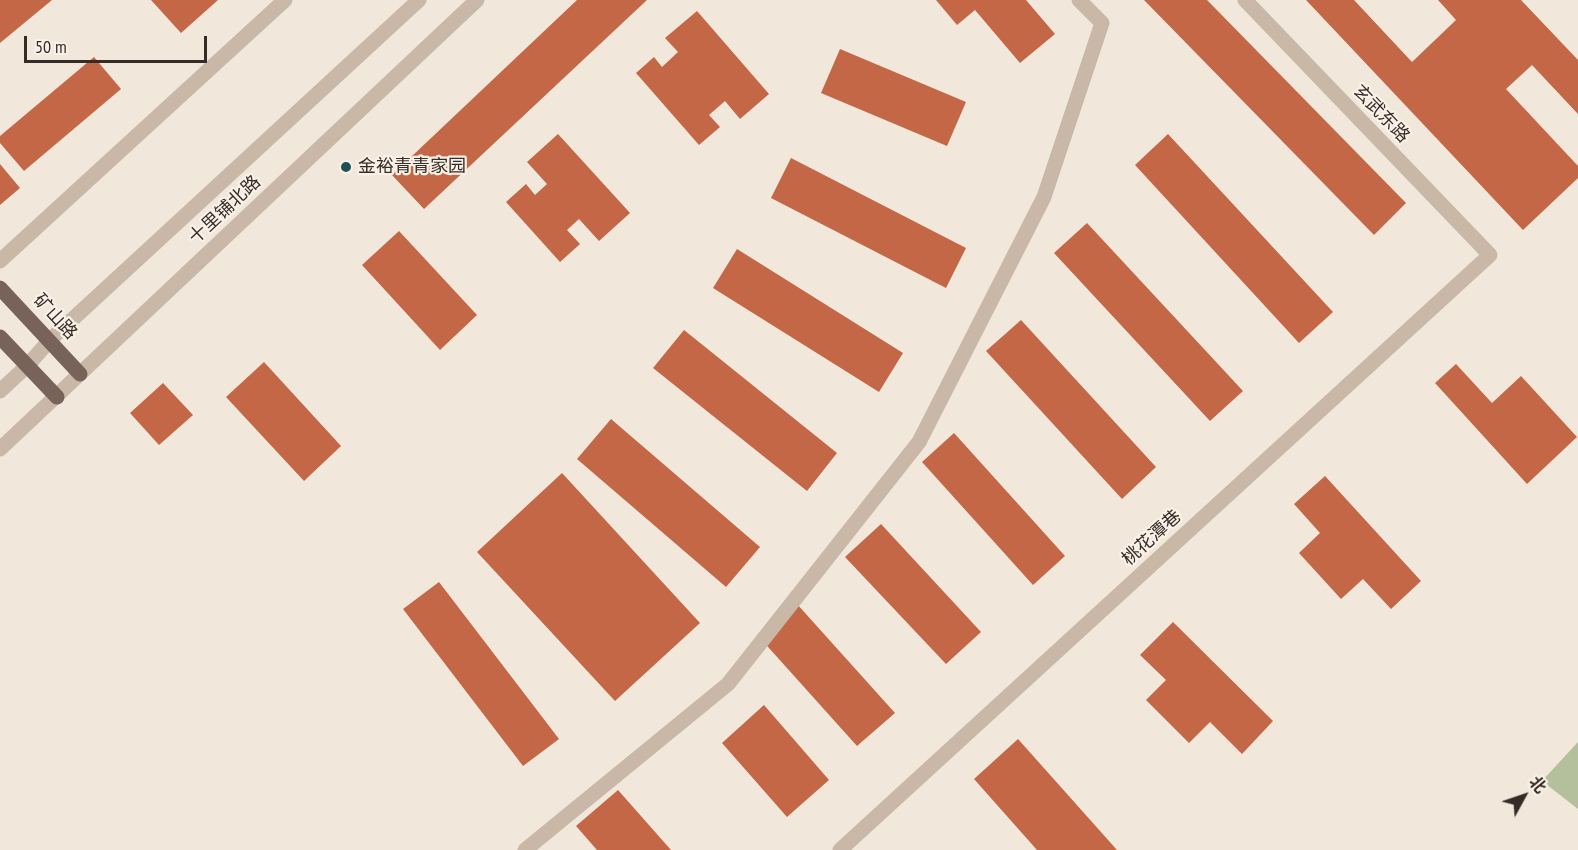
<!DOCTYPE html>
<meta charset="utf-8">
<style>
body{margin:0}
#map{position:relative;width:1578px;height:850px;overflow:hidden;background:#f1e7da;font-family:"PT Sans Narrow","Noto Sans SC",sans-serif}
canvas{display:block}
.north{position:absolute;left:1494px;top:766px;width:60px;height:60px;-webkit-text-stroke:4px #f9f1e7;paint-order:stroke;rotate:50deg;font-size:16px;font-weight:700;line-height:24px;text-align:center;color:#352c27}
.north::after{content:'';display:block;margin:auto;width:21px;height:27px;background:#352c27;clip-path:polygon(50% 0,100% 100%,50% 72%,0 100%)}
.scale{position:absolute;left:24px;top:36px;width:183px;height:27px;box-sizing:border-box;border:3px solid #352c27;border-top:0;padding-left:8px;font-size:18px;line-height:21px;white-space:nowrap;color:#352c27;-webkit-text-stroke:4px #f9f1e7;paint-order:stroke}
</style>
<div id="map">
<canvas width="1578" height="850"></canvas>
<div class="north">北</div>
<div class="scale">50 m</div>
</div>
<script>
const ctx = document.querySelector('canvas').getContext('2d');
ctx.lineJoin = 'round';
function paint(path, color) { ctx.fillStyle = color; ctx.fill(path, 'evenodd'); }
const toPath = rows => new Path2D(rows.map(r => 'M' + r).join(''));
function stroke(path, color, width, dash) { ctx.strokeStyle = color; ctx.lineWidth = width; ctx.lineCap = dash ? 'butt' : 'round'; ctx.setLineDash(dash || []); ctx.stroke(path); }
function write(font, color, halo, rows, align = 'center') {
  ctx.font = font + ' "PT Sans Narrow","Noto Sans SC",sans-serif'; ctx.lineWidth = 4.5; ctx.setLineDash([]); ctx.textBaseline = 'middle'; ctx.strokeStyle = halo; ctx.fillStyle = color; for (const [text, x, y, turn = 0] of rows) {
    ctx.save(); ctx.translate(x, y); ctx.rotate((+turn || 0) * Math.PI / 180); ctx.textAlign = isNaN(turn) ? turn : align; if (halo) ctx.strokeText(text, 0, 0); ctx.fillText(text, 0, 0); ctx.restore();
  }
}
const green = toPath([
 [1578,742,1578,809,1542,781]
]);
const building = toPath([
 [0,0,52,0,0,43],
 [151,0,218,0,181,33],
 [577,0,647,0,424,209,392,175],
 [936,0,1026,0,1055,34,1020,63,975,10,957,25],
 [1144,0,1207,0,1406,203,1374,235],
 [1306,0,1354,0,1412,62,1456,20,1438,0,1521,0,1578,60,1578,114,1532,65,1506,89,1578,166,1578,178,1523,230],
 [697,11,769,94,740,119,725,101,709,115,720,127,699,145,636,73,654,57,662,67,678,52,665,38],
 [840,49,966,102,947,146,821,93],
 [94,57,121,89,24,171,0,143,0,136],
 [558,134,630,213,599,241,579,219,567,230,580,244,560,262,506,202,526,184,535,195,547,184,527,162],
 [1168,134,1333,312,1299,343,1135,165],
 [791,158,966,248,946,288,771,198],
 [0,164,20,188,0,205],
 [1087,223,1243,391,1210,421,1054,253],
 [399,231,477,315,440,350,362,265],
 [737,249,903,353,879,392,713,288],
 [1021,320,1156,467,1122,499,986,351],
 [684,330,837,453,807,491,653,368],
 [264,362,341,446,304,481,226,397],
 [1456,364,1492,403,1521,376,1577,437,1527,484,1435,383],
 [163,383,193,415,159,445,130,413],
 [611,419,760,547,726,587,577,459],
 [954,433,1065,556,1033,585,922,462],
 [562,473,700,623,615,701,477,552],
 [1325,476,1421,581,1391,609,1363,579,1341,599,1299,553,1320,533,1294,504],
 [881,524,981,632,946,664,845,557],
 [439,582,559,739,523,766,403,609],
 [797,604,895,713,857,746,760,638],
 [1173,622,1273,721,1242,754,1210,722,1189,743,1146,700,1166,680,1140,655],
 [764,705,829,780,787,817,722,743],
 [1018,739,1117,850,1037,850,974,779],
 [618,790,671,850,597,850,576,826]
]);
const minor = toPath([
 [0,261,285,0],
 [0,391,27,366,50,340,419,0],
 [0,449,477,0],
 [525,850,728,684,919,442,1044,197,1102,23,1079,0],
 [840,850,1490,255,1245,0]
]);
const major = toPath([
 [0,288,80,374],
 [0,337,57,397]
]);
const markers = [
 [346,167,6,"#1e5156"]
];
const streetNames = [
 ["玄武东路",1381,114,46],
 ["十里铺北路",225,210,-43],
 ["矿山路",55,317,47],
 ["桃花潭巷",1152,538,-42]
];
const poiNames = [
 ["金裕青青家园",358,167]
];
paint(green, '#b3c09b');
paint(building, '#c36746');
stroke(minor, '#c9b7a7', 15);
stroke(major, '#776359', 15);
for (const [x, y, r, color] of markers) { const dot = new Path2D(); dot.arc(x, y, r, 0, 2 * Math.PI); ctx.fillStyle = color; ctx.fill(dot); stroke(dot, '#f9f1e7', 2); }
write('18px', '#352c27', '#f9f1e7', streetNames);
write('18px', '#352c27', '#f9f1e7', poiNames, 'left');
</script>
